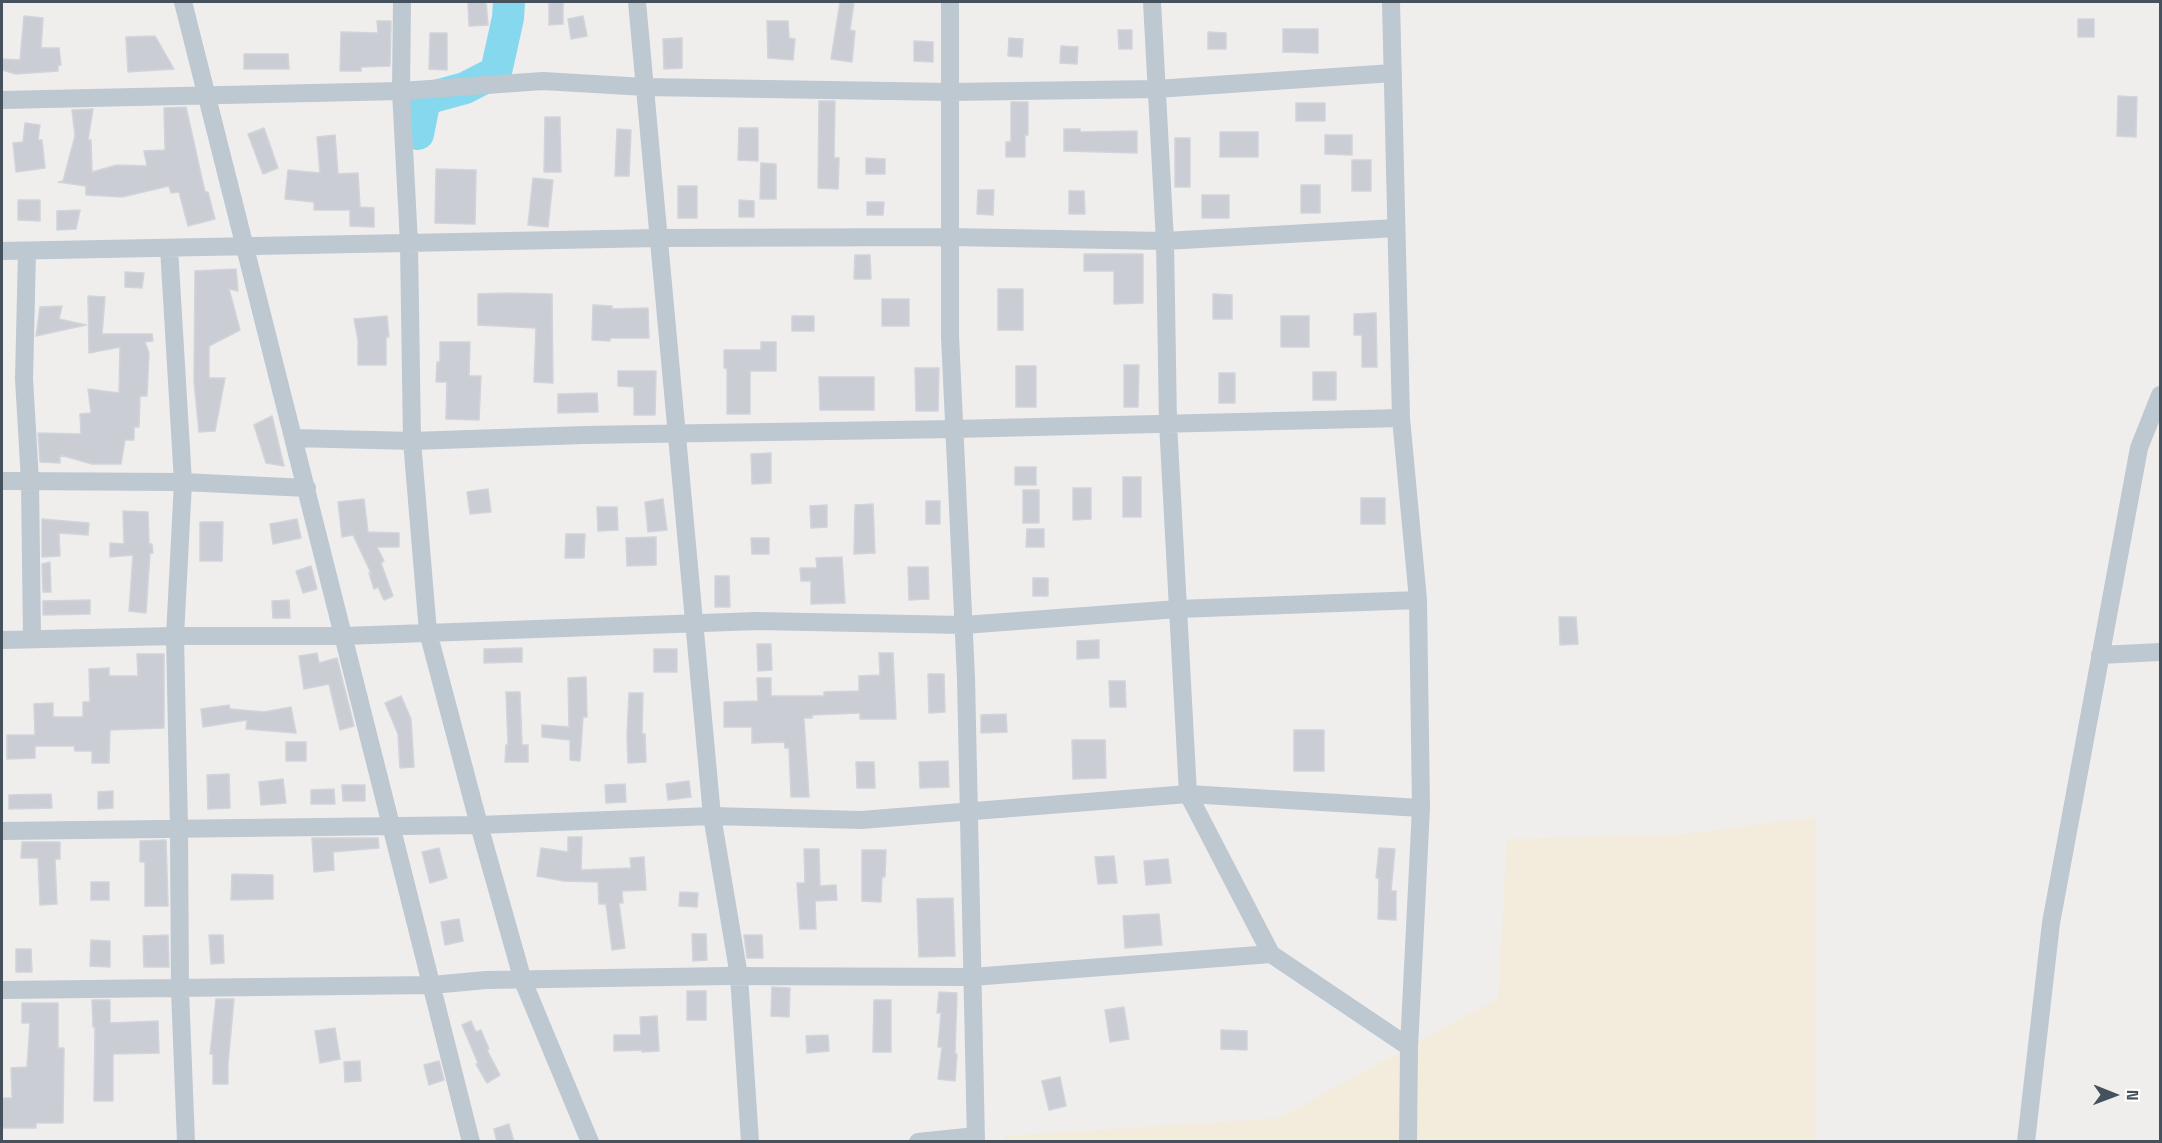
<!DOCTYPE html>
<style>
body{margin:0}
#map{position:relative;width:2162px;height:1143px;overflow:hidden;background:#f0eded;font-family:"Space Grotesk",sans-serif}
canvas{display:block}
.frame{position:absolute;inset:0;border:3px solid #45515c;pointer-events:none}
.north{position:absolute;left:2084px;top:1065px;width:60px;height:60px;-webkit-text-stroke:4px #fff;paint-order:stroke;rotate:91deg;font-size:16px;font-weight:700;line-height:24px;text-align:center;color:#45515c}
.north::after{content:'';display:block;margin:auto;width:21px;height:27px;background:#45515c;clip-path:polygon(50% 0,100% 100%,50% 72%,0 100%)}
</style>
<div id="map">
<canvas width="2162" height="1143"></canvas>
<div class="frame"></div>
<div class="north">N</div>
</div>
<script>
const ctx = document.querySelector('canvas').getContext('2d');
ctx.lineJoin = 'round';
function paint(path, color) { ctx.fillStyle = color; ctx.fill(path, 'evenodd'); }
const toPath = rows => new Path2D(rows.map(r => 'M' + r).join(''));
function stroke(path, color, width, dash) { ctx.strokeStyle = color; ctx.lineWidth = width; ctx.lineCap = dash ? 'butt' : 'round'; ctx.setLineDash(dash || []); ctx.stroke(path); }
const sand = toPath([
 [1816,817,1816,1141,1005,1142,1005,1136,1279,1118,1498,998,1507,839,1684,834]
]);
const river = toPath([
 [418,134,425,99,465,88,496,72,508,18,509,2]
]);
const building = toPath([
 [468,2,486,2,488,25,469,26,468,2],
 [563,2,563,24,549,25,549,3,563,2],
 [840,2,854,2,850,30,855,31,852,62,831,59,840,2],
 [24,16,43,18,41,48,59,48,61,65,58,65,58,71,16,74,2,70,2,59,20,60,24,16],
 [583,16,587,36,571,39,568,19,583,16],
 [2078,19,2094,19,2094,37,2078,37,2078,19],
 [377,21,391,21,390,66,361,67,361,71,340,71,341,32,378,33,377,21],
 [767,21,788,21,789,38,795,39,793,60,768,58,767,21],
 [1283,29,1318,29,1318,53,1283,52,1283,29],
 [1118,30,1132,30,1132,49,1119,49,1118,30],
 [1208,32,1226,33,1226,49,1208,49,1208,32],
 [430,33,447,33,447,70,429,69,430,33],
 [155,36,174,69,128,72,126,37,155,36],
 [682,38,682,68,664,69,663,39,682,38],
 [1009,38,1023,39,1022,57,1008,56,1009,38],
 [914,41,933,42,933,62,914,61,914,41],
 [1061,46,1078,47,1077,64,1060,63,1061,46],
 [244,54,288,54,289,69,244,69,244,54],
 [2118,96,2137,97,2136,137,2117,136,2118,96],
 [819,101,835,101,834,158,839,158,838,189,818,188,819,101],
 [1011,102,1028,102,1028,135,1025,135,1025,157,1006,157,1006,142,1011,142,1011,102],
 [1296,103,1325,103,1325,121,1296,121,1296,103],
 [186,107,205,192,208,192,215,219,188,226,179,192,171,193,169,186,122,197,86,195,86,186,58,182,63,181,75,136,72,110,93,109,88,140,91,140,92,172,117,165,147,166,144,151,165,150,164,108,186,107],
 [545,117,560,117,561,172,544,172,545,117],
 [25,123,40,125,38,140,42,140,45,168,16,172,13,143,23,142,25,123],
 [264,128,278,168,263,174,248,134,264,128],
 [739,128,758,128,758,161,738,160,739,128],
 [617,129,631,130,629,176,615,176,617,129],
 [1064,129,1080,129,1080,132,1137,131,1137,153,1064,151,1064,129],
 [1220,132,1258,132,1258,157,1220,157,1220,132],
 [335,135,338,174,358,173,360,207,374,208,374,227,350,226,350,210,314,210,314,202,285,199,288,170,320,173,317,137,335,135],
 [1325,135,1352,135,1352,155,1325,154,1325,135],
 [1175,138,1190,138,1190,187,1175,187,1175,138],
 [866,158,885,159,885,174,866,174,866,158],
 [1352,160,1371,160,1371,191,1352,191,1352,160],
 [761,163,776,164,776,199,760,199,761,163],
 [436,169,476,170,475,224,435,223,436,169],
 [533,178,553,180,548,227,528,225,533,178],
 [1301,185,1320,185,1320,213,1301,213,1301,185],
 [678,186,697,186,697,218,678,218,678,186],
 [978,190,994,190,993,215,977,214,978,190],
 [1069,191,1084,191,1085,214,1069,214,1069,191],
 [1202,195,1229,195,1229,218,1202,218,1202,195],
 [18,200,40,200,40,221,18,220,18,200],
 [739,200,754,201,754,217,739,217,739,200],
 [867,202,884,202,883,215,867,215,867,202],
 [80,210,76,229,57,230,57,211,80,210],
 [1084,254,1143,254,1143,303,1114,304,1114,271,1084,271,1084,254],
 [855,255,870,255,871,279,854,279,855,255],
 [236,269,238,291,229,289,240,330,209,346,209,378,225,378,215,431,199,432,194,381,195,271,236,269],
 [125,272,144,273,142,288,125,287,125,272],
 [998,289,1023,289,1023,330,998,330,998,289],
 [508,293,552,294,553,383,534,382,536,328,478,325,478,294,508,293],
 [1213,294,1232,295,1232,319,1213,319,1213,294],
 [88,296,105,297,102,334,152,334,153,341,145,342,149,353,147,396,140,396,139,427,134,427,134,440,125,440,121,464,92,464,60,455,60,463,40,462,38,433,81,434,80,414,91,413,88,389,119,393,120,347,89,353,88,296],
 [882,299,909,299,909,326,882,326,882,299],
 [593,305,612,306,612,309,648,308,649,338,610,338,610,341,592,340,593,305],
 [62,306,59,319,86,325,36,336,40,307,62,306],
 [1376,313,1377,367,1362,367,1362,335,1354,335,1354,314,1376,313],
 [387,316,389,337,386,337,386,365,358,365,358,340,354,319,387,316],
 [792,316,814,316,814,331,792,331,792,316],
 [1281,316,1309,316,1309,347,1281,347,1281,316],
 [440,342,470,342,469,376,481,376,479,420,446,419,447,382,436,382,437,362,440,362,440,342],
 [761,342,776,342,776,371,750,371,750,414,727,414,727,368,724,368,724,350,761,350,761,342],
 [1124,365,1139,365,1138,407,1124,407,1124,365],
 [1016,366,1036,366,1036,407,1016,407,1016,366],
 [915,368,939,368,938,411,916,411,915,368],
 [618,371,656,371,655,415,634,415,634,387,618,386,618,371],
 [1313,372,1336,372,1336,400,1313,400,1313,372],
 [1219,373,1235,373,1235,403,1219,403,1219,373],
 [819,377,874,377,874,410,820,410,819,377],
 [597,393,598,412,558,413,558,394,597,393],
 [272,416,284,466,266,463,254,425,272,416],
 [771,453,771,483,752,484,751,454,771,453],
 [1015,467,1036,467,1036,485,1015,485,1015,467],
 [1123,477,1141,477,1141,517,1123,517,1123,477],
 [1073,488,1091,488,1091,519,1073,520,1073,488],
 [488,489,491,512,470,514,467,492,488,489],
 [1023,490,1039,490,1039,523,1023,523,1023,490],
 [1361,498,1385,498,1385,524,1361,524,1361,498],
 [364,499,368,532,399,533,399,547,377,547,384,561,381,563,393,596,384,600,378,587,374,589,369,573,371,573,353,535,342,537,338,502,364,499],
 [663,499,667,530,648,532,645,502,663,499],
 [926,501,940,501,940,524,926,524,926,501],
 [873,504,875,553,854,554,855,505,873,504],
 [827,505,827,527,811,528,810,506,827,505],
 [597,507,617,507,618,530,598,531,597,507],
 [123,511,148,512,149,544,152,544,153,553,150,553,146,613,129,611,133,555,110,557,110,543,124,544,123,511],
 [42,519,89,523,88,535,59,533,60,556,42,557,42,519],
 [297,519,301,538,273,544,270,524,297,519],
 [200,522,223,522,222,561,200,561,200,522],
 [1027,529,1044,529,1044,547,1026,547,1027,529],
 [566,534,585,534,584,558,565,558,566,534],
 [656,537,656,565,627,566,626,538,656,537],
 [751,538,769,538,769,554,752,554,751,538],
 [842,557,845,603,811,604,811,581,801,581,800,568,817,568,816,558,842,557],
 [50,562,51,592,43,592,42,564,50,562],
 [311,566,317,589,303,593,296,571,311,566],
 [908,567,928,567,929,599,909,600,908,567],
 [715,576,729,576,730,607,715,607,715,576],
 [1033,578,1048,578,1048,596,1033,596,1033,578],
 [90,600,90,614,43,615,43,601,90,600],
 [289,600,290,618,273,618,272,601,289,600],
 [1559,617,1576,617,1578,644,1560,645,1559,617],
 [1099,640,1099,658,1077,659,1077,641,1099,640],
 [757,644,771,644,772,670,758,671,757,644],
 [522,648,522,662,484,663,484,649,522,648],
 [654,649,677,649,677,672,654,672,654,649],
 [317,653,319,663,337,658,354,726,340,730,329,684,304,689,299,656,317,653],
 [879,653,893,653,896,719,860,719,860,713,812,715,812,718,804,718,809,797,791,797,789,748,785,748,784,742,752,743,752,727,724,727,724,702,758,701,757,678,771,678,771,696,824,696,824,692,859,691,859,676,880,675,879,653],
 [137,654,164,654,164,728,110,730,109,763,92,763,92,751,75,751,74,746,35,746,35,758,7,759,7,735,35,735,34,704,53,703,53,717,83,717,83,702,90,702,89,669,109,668,109,676,138,676,137,654],
 [928,674,944,674,945,712,929,713,928,674],
 [586,677,587,717,583,717,580,761,570,760,570,740,542,737,542,725,569,727,568,678,586,677],
 [1109,681,1125,681,1126,707,1110,707,1109,681],
 [506,692,520,692,522,745,528,745,528,762,505,762,506,745,508,745,506,692],
 [629,693,643,693,642,734,645,734,646,762,628,763,627,735,629,693],
 [401,696,411,719,414,767,400,768,398,734,385,703,401,696],
 [229,705,230,709,264,712,291,707,296,733,246,729,247,720,203,727,201,709,229,705],
 [1006,714,1007,732,981,733,981,715,1006,714],
 [1294,730,1324,730,1324,771,1294,771,1294,730],
 [1072,740,1105,740,1106,778,1073,779,1072,740],
 [286,742,306,742,306,761,286,761,286,742],
 [948,761,949,787,920,788,919,762,948,761],
 [856,762,874,762,875,788,857,788,856,762],
 [229,774,230,808,208,809,207,775,229,774],
 [283,779,286,803,261,805,259,782,283,779],
 [689,781,691,797,668,800,666,784,689,781],
 [625,784,626,802,606,803,605,785,625,784],
 [342,785,365,785,365,801,343,801,342,785],
 [334,789,335,804,311,804,311,790,334,789],
 [113,791,113,808,98,809,98,792,113,791],
 [51,794,52,808,9,809,9,795,51,794],
 [568,837,582,837,581,870,631,868,630,858,644,857,646,890,622,891,623,903,619,903,625,948,612,950,606,904,599,904,598,882,564,881,537,876,541,848,568,852,568,837],
 [312,838,378,838,379,848,333,852,334,870,314,872,312,838],
 [166,840,168,906,145,906,145,862,140,862,140,841,166,840],
 [22,842,60,842,60,859,55,859,57,904,40,905,38,858,21,858,22,842],
 [439,848,447,878,430,883,422,852,439,848],
 [1379,848,1395,849,1391,891,1396,891,1396,920,1378,919,1379,878,1376,878,1379,848],
 [804,849,819,849,820,886,836,885,837,900,815,901,816,929,800,929,797,883,805,883,804,849],
 [862,850,886,850,885,877,882,877,881,902,862,901,862,850],
 [1114,856,1117,883,1098,884,1095,857,1114,856],
 [1168,859,1171,883,1146,885,1144,861,1168,859],
 [232,874,273,875,273,899,231,900,232,874],
 [91,882,109,882,109,900,91,900,91,882],
 [680,892,698,893,697,907,679,906,680,892],
 [953,898,955,956,919,957,917,899,953,898],
 [1159,914,1162,945,1125,948,1123,916,1159,914],
 [459,919,463,941,445,945,441,922,459,919],
 [692,934,706,934,707,960,693,961,692,934],
 [168,935,169,967,144,967,143,936,168,935],
 [209,935,223,935,224,963,211,964,209,935],
 [744,935,762,935,763,958,747,958,744,935],
 [91,940,110,941,110,967,90,966,91,940],
 [16,949,31,949,32,972,16,972,16,949],
 [772,987,790,988,789,1017,771,1016,772,987],
 [687,991,706,991,706,1020,687,1020,687,991],
 [939,992,957,993,955,1054,957,1054,955,1081,938,1079,942,1047,938,1047,941,1013,937,1013,939,992],
 [216,999,234,999,228,1064,228,1084,213,1084,213,1054,210,1054,216,999],
 [92,1000,110,1000,110,1023,158,1021,159,1053,113,1054,113,1101,94,1101,95,1027,93,1027,92,1000],
 [874,1000,891,1000,891,1052,873,1052,874,1000],
 [22,1003,58,1003,58,1048,64,1048,63,1123,36,1123,36,1128,2,1128,2,1098,12,1098,11,1068,27,1067,30,1023,22,1023,22,1003],
 [1124,1007,1129,1039,1110,1042,1105,1010,1124,1007],
 [657,1016,659,1051,642,1052,642,1050,614,1051,614,1035,641,1035,640,1017,657,1016],
 [471,1021,476,1032,481,1030,489,1049,487,1050,500,1075,487,1083,476,1064,478,1063,462,1025,471,1021],
 [335,1028,340,1059,320,1063,315,1031,335,1028],
 [1221,1030,1247,1031,1247,1050,1221,1049,1221,1030],
 [828,1035,829,1051,807,1053,806,1036,828,1035],
 [360,1061,361,1081,345,1082,344,1062,360,1061],
 [439,1061,444,1080,429,1085,424,1065,439,1061],
 [1060,1077,1066,1106,1049,1110,1042,1081,1060,1077],
 [509,1124,514,1142,497,1142,494,1129,509,1124]
]);
const street = toPath([
 [183,2,471,1142],
 [402,2,401,91,409,243,412,441,428,632,479,825,523,981,590,1142],
 [637,2,712,816,739,976,750,1142],
 [950,2,950,336,966,678,976,1142],
 [1152,2,1165,241,1168,423,1188,794,1271,954,1409,1047],
 [1391,2,1401,418,1418,600,1421,808,1409,1047,1408,1142],
 [2,100,401,91,543,81,645,87,950,92,1156,89,1393,73],
 [169,248,183,482,175,636,179,828,180,990,186,1142],
 [2,251,658,238,950,237,1165,241,1396,228],
 [27,251,24,379,30,481,32,638],
 [294,438,412,441,584,435,954,429,1401,418],
 [2,481,183,482,307,488],
 [2,640,175,636,344,636,757,621,964,625,1178,609,1418,600],
 [2100,655,2160,652],
 [2,831,479,825,712,816,861,820,1188,794,1421,808],
 [2,990,432,985,486,980,727,976,972,977,1271,954],
 [918,1142,976,1136],
 [2026,1142,2051,923,2139,448,2160,395]
]);
paint(sand, '#f3ecdd');
stroke(river, '#86d8ee', 32);
paint(building, '#cacdd3');
stroke(building, '#d1d4da', 1.5);
stroke(street, '#bdc8d0', 18);
</script>
